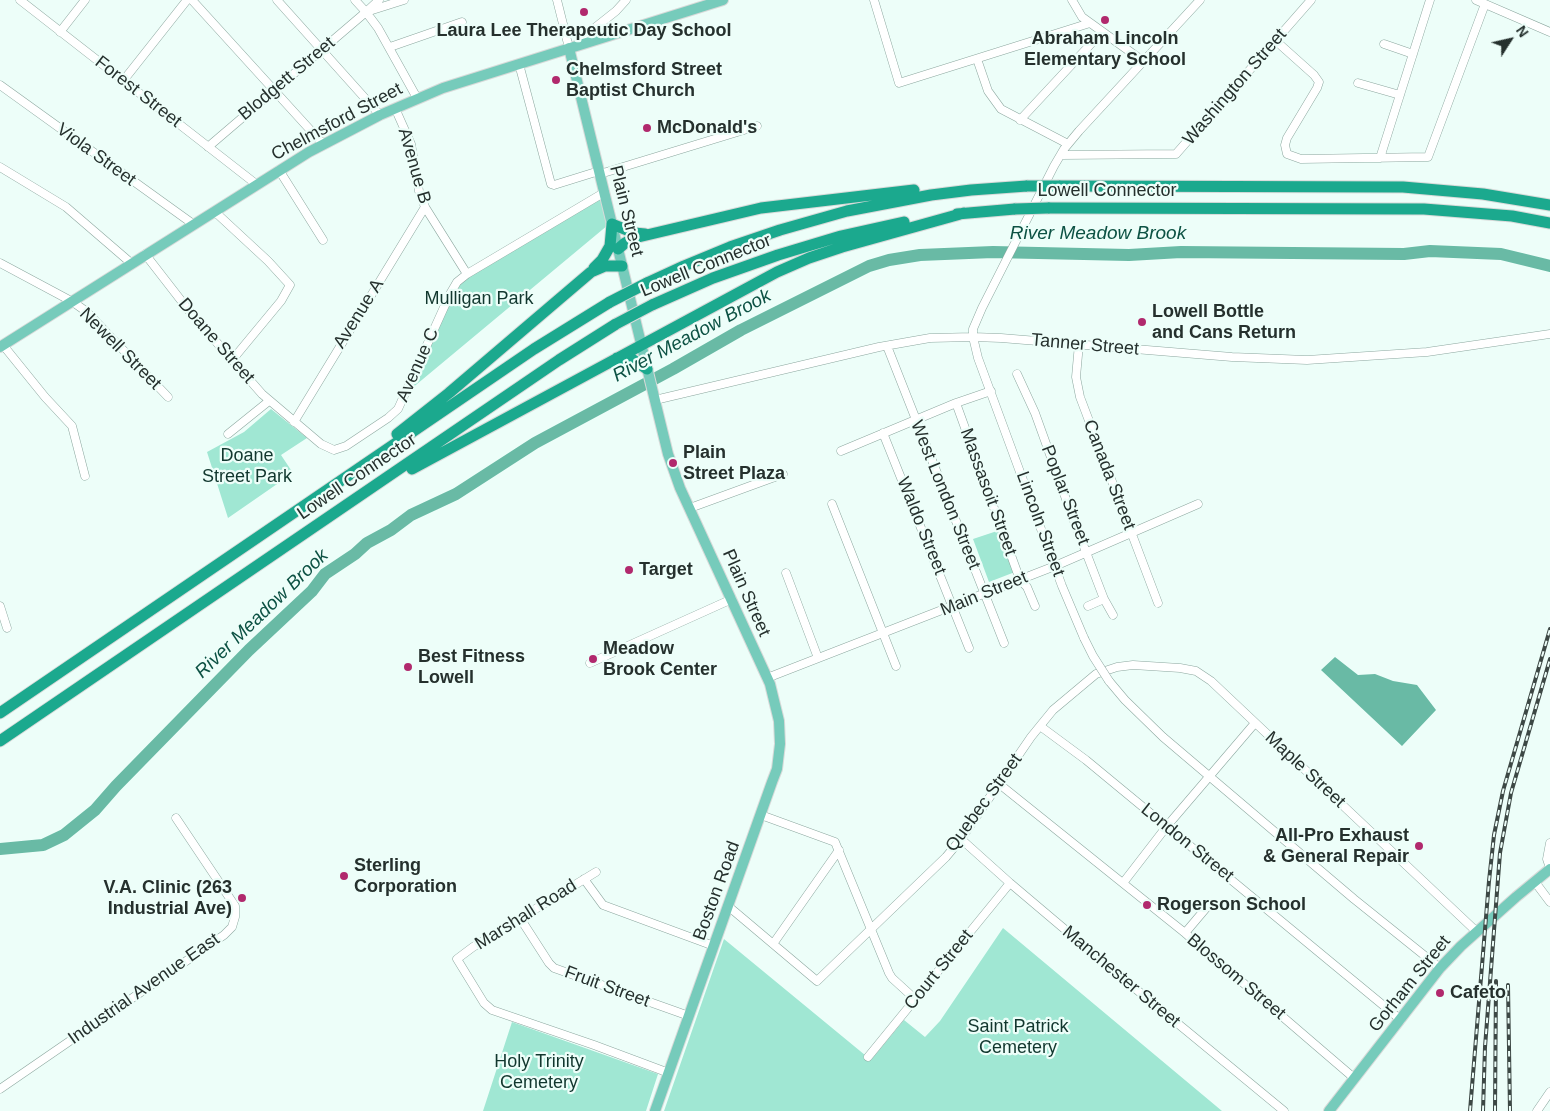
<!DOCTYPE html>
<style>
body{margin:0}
#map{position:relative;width:1550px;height:1111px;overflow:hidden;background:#edfef9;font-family:Helvetica,sans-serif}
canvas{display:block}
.north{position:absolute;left:1485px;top:15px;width:50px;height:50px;-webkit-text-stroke:4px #edfef9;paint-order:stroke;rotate:55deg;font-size:14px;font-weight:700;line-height:20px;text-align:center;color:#25302d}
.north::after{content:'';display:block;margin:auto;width:18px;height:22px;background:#25302d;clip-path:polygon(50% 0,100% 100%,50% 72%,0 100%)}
</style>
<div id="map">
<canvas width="1550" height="1111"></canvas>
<div class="north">N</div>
</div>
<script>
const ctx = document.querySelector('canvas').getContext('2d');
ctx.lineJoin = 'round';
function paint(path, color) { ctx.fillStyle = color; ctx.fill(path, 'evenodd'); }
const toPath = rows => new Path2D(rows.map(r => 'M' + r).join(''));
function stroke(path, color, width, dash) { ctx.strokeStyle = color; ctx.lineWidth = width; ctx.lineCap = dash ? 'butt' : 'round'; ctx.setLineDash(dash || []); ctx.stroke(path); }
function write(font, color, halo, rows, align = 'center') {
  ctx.font = font + ' Helvetica,sans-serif'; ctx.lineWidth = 4.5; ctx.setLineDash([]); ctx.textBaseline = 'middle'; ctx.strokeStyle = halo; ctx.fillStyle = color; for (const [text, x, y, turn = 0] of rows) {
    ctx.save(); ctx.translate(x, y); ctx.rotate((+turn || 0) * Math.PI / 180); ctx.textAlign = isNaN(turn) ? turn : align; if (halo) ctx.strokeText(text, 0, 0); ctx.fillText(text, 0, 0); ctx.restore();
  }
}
const green = toPath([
 [605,192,608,225,405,394,457,282],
 [271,409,307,438,281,455,293,473,228,518,207,452,244,432],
 [1000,530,1015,572,989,582,973,539],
 [1003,928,1222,1111,664,1111,724,939,871,1060,904,1020,925,1037,940,1021],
 [512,1022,658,1074,646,1111,483,1111]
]);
const water = toPath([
 [1335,657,1358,675,1375,674,1393,681,1417,685,1436,710,1402,746,1321,670]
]);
const river = toPath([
 [0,849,43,845,64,835,95,810,116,786,249,650,312,591,325,574,355,554,367,543,391,530,411,515,456,494,535,443,673,369,741,330,869,266,889,260,920,255,993,252,1129,255,1181,252,1404,254,1430,251,1501,254,1550,266]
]);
const minor = toPath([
 [20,0,256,184],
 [192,0,323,144],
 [277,0,380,115],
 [355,0,366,12],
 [379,0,366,12,378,28,417,98],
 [557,0,569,48],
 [874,0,899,83,1090,23],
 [1072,0,1082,17,1143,61],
 [1476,0,1550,32],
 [60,32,85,0],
 [1276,41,1314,75,1319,82,1317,88,1287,138,1285,145,1287,154,1301,159,1428,157,1485,4],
 [1384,44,1413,54],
 [576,46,587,34,616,11,626,0],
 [390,47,462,22],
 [977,59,988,91,1001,109,1068,144],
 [519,64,551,184,554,185,599,171],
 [123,81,187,0],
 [1358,83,1400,95],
 [0,85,193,224],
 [395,108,411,144,419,191,425,207,467,274],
 [1020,120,1102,32],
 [208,147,366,12,404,0],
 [1061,155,1176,154,1311,0],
 [1380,158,1430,0],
 [0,167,66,207,131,263],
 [279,170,323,240],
 [600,174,757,126],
 [214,211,268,261,290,285,281,301,233,359],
 [145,254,190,312,262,394,321,444,334,450,346,446,388,418,398,409,450,294,457,282,467,274,605,192],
 [0,263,73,302,87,312,168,397],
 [1079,344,1076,377,1080,397,1158,603],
 [3,345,45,397,72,426,85,476],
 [887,346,1004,643],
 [1017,374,1035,413,1071,513,1104,599,1113,615],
 [655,400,879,347,930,338,973,337,1001,338,1232,357,1307,360,1427,352,1550,334],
 [956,403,1020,580,1027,587,1035,606],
 [294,422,425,207],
 [883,433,969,648],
 [228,434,269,401],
 [841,451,956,403,991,391],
 [832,504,896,666],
 [690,508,783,474],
 [786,573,818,658],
 [0,606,7,628],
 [1088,606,1104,599],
 [1084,638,1062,586,978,358,973,337,973,329,982,308,1054,166,1064,149,1079,131,1200,0],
 [590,663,732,599],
 [767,678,1055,566,1198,504],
 [1109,681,1125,700,1163,737,1354,899,1440,968],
 [1040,726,1086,760,1401,1020],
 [998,783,1185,933,1354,1078],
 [761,815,835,842,889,973,892,978,915,999],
 [961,839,1010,883,1120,976,1284,1111],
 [1550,843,1547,859,1550,868],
 [596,872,473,947,457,959,484,1003,492,1010,594,1045,669,1073],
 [584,879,603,905,714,946],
 [1535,882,1550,902],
 [1123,883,1167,826,1255,723],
 [728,906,817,981,946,857,961,839,1031,737,1053,710,1096,674,1117,667,1133,665,1180,668,1196,671,1211,681,1477,932],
 [520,918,549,963,554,968,689,1016],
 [1185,933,1207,907],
 [773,944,839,850],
 [868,1057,1010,883],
 [0,1089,224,935,232,927,235,917,235,906,176,818],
 [1537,1111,1550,1092]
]);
const major = toPath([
 [569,48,668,454,680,488,770,684,779,721,780,744,777,769,772,782,655,1111],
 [0,347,309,152,380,115,443,88,723,0],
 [1329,1111,1440,968,1461,946,1516,897,1550,869]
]);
const highway = toPath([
 [1059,186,1403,187,1483,194,1550,205],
 [1048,208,1424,209,1512,216,1550,223],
 [957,214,1015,209],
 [618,249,625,243,634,238,761,208,914,190],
 [594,268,602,260,610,246,612,224,634,233,645,234],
 [647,283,684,266,730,247,780,230,847,211,931,195,971,190,1027,186],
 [652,305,713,278,778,255,841,236,904,222],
 [617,358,632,359,647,369],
 [397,434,449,393,591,272,605,266,622,266],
 [412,469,777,272,809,258,842,247,964,213],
 [0,713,534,349,610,302],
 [0,741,559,360,616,324]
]);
const rail = toPath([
 [1508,985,1510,1111],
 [1470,1111,1489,881,1494,835,1503,791,1550,629],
 [1483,1111,1485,1047,1500,853,1511,793,1550,659],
 [1495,1111,1496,981]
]);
const minorBridge = toPath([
 [1084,638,1093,656,1109,681]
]);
const highwayBridge = toPath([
 [1027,186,1059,186],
 [1015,209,1048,208],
 [610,302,647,283],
 [616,324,652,305]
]);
const markers = [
 [584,12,5,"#b1296d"],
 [1105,20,5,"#b1296d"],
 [556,80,5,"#b1296d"],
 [647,128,5,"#b1296d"],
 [1142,322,5,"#b1296d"],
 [673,463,5,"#b1296d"],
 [629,570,5,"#b1296d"],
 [593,659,5,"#b1296d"],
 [408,667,5,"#b1296d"],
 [1419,846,5,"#b1296d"],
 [344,876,5,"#b1296d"],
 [242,898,5,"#b1296d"],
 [1147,905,5,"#b1296d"],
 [1440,993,5,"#b1296d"]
];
const poiNames = [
 ["Laura Lee Therapeutic Day School",584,31,"center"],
 ["Abraham Lincoln",1105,39,"center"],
 ["Elementary School",1105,60,"center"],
 ["Chelmsford Street",566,70],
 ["Baptist Church",566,91],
 ["McDonald's",657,128],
 ["Lowell Bottle",1152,312],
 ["and Cans Return",1152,333],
 ["Plain",683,453],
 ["Street Plaza",683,474],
 ["Target",639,570],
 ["Meadow",603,649],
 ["Brook Center",603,670],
 ["Best Fitness",418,657],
 ["Lowell",418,678],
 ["All-Pro Exhaust",1409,836,"right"],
 ["& General Repair",1409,857,"right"],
 ["Sterling",354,866],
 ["Corporation",354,887],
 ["V.A. Clinic (263",232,888,"right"],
 ["Industrial Ave)",232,909,"right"],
 ["Rogerson School",1157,905],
 ["Cafeto",1450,993]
];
const streetNames = [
 ["Blodgett Street",287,79,-40],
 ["Washington Street",1235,87,-49],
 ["Forest Street",138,92,38],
 ["Chelmsford Street",337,122,-28],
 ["Viola Street",96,155,36],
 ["Avenue B",414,166,74],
 ["Lowell Connector",1107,191],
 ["Plain Street",626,211,76],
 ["Lowell Connector",706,266,-22],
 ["Avenue A",359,314,-58],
 ["Doane Street",216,341,49],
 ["Tanner Street",1085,345,5],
 ["Newell Street",120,349,45],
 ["Avenue C",418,365,-66],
 ["Canada Street",1109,475,69],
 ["Lowell Connector",357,477,-34],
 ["Massasoit Street",988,492,70],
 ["West London Street",945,495,68],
 ["Poplar Street",1065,495,69],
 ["Lincoln Street",1040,524,70],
 ["Waldo Street",921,526,68],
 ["Plain Street",746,593,66],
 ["Main Street",984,594,-22],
 ["Maple Street",1305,770,43],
 ["Quebec Street",984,803,-54],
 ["London Street",1187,843,39],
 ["Boston Road",717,891,-70],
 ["Marshall Road",526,915,-32],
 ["Court Street",939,970,-51],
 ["Manchester Street",1121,977,40],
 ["Blossom Street",1236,977,40],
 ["Gorham Street",1410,984,-51],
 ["Fruit Street",607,987,20],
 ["Industrial Avenue East",144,989,-35]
];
const parkNames = [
 ["Mulligan Park",479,299],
 ["Doane",247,456],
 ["Street Park",247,477],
 ["Saint Patrick",1018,1027],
 ["Cemetery",1018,1048],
 ["Holy Trinity",539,1062],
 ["Cemetery",539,1083]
];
const waterNames = [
 ["River Meadow Brook",1098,234],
 ["River Meadow Brook",692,336,-28],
 ["River Meadow Brook",262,614,-44]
];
paint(green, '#a0e7d3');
paint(water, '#69baa5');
stroke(river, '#69baa5', 12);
stroke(minor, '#8ca79f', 9);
stroke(major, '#d8dad9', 12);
stroke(highway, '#d8dad9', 13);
stroke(minor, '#fff', 8);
stroke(major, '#76cbbb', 10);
stroke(highway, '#1ba98e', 11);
stroke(rail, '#3d4845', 4);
stroke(rail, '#edfef9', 2, [5.5]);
stroke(minorBridge, '#8ca79f', 9, []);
stroke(highwayBridge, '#d8dad9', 13, []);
stroke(minorBridge, '#fff', 8);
stroke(highwayBridge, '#1ba98e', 11);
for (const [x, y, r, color] of markers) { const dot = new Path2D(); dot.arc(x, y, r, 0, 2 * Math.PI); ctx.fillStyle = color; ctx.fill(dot); stroke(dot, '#edfef9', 2); }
write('bold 18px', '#25302d', '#edfef9', poiNames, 'left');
write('18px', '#25302d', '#edfef9', streetNames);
write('18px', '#11372e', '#edfef9', parkNames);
write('italic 19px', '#0d5244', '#edfef9', waterNames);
</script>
